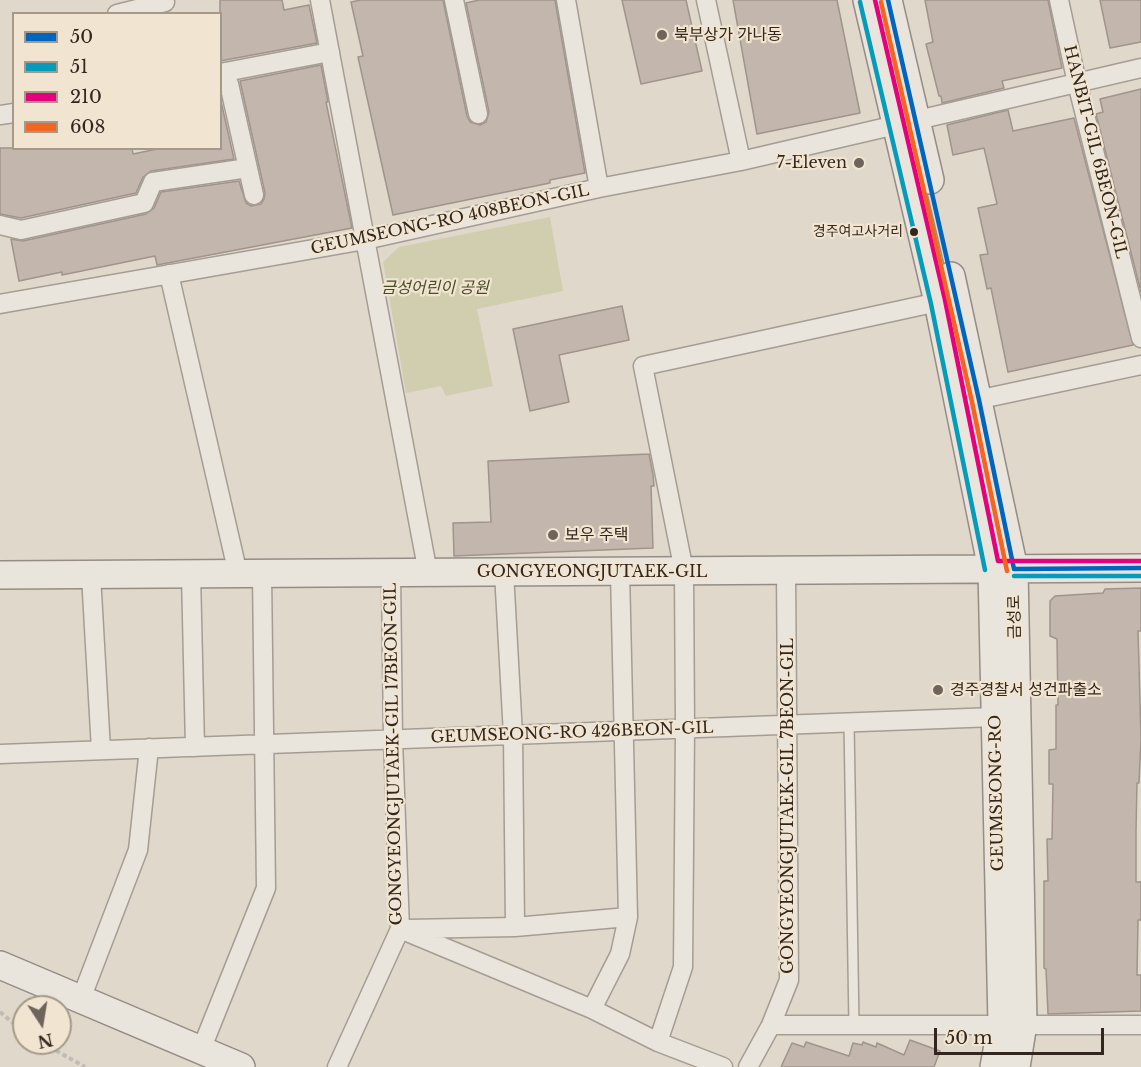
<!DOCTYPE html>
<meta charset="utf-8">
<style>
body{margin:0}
#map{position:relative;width:1141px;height:1067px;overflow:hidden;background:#e0d8cb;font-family:"Libre Baskerville",serif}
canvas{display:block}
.legend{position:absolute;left:12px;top:12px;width:210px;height:138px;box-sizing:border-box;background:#f1e5d1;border:2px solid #a59989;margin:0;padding:8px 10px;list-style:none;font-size:18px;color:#32261e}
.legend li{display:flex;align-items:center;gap:12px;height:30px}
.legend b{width:30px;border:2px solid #a59989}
.north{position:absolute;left:12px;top:995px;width:60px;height:60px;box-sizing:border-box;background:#f1e5d1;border:2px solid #a59989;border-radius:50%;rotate:168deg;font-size:16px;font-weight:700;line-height:24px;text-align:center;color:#32261e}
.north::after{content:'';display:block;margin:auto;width:21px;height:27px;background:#6f645b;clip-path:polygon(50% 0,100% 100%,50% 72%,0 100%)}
.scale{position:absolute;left:934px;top:1028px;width:170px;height:27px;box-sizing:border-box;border:3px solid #32261e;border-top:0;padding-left:8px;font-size:18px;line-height:21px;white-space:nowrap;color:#32261e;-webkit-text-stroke:4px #f1e5d1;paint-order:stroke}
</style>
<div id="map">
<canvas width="1141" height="1067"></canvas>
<ul class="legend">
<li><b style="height:8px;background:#0065bd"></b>50</li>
<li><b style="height:8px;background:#059cbc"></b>51</li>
<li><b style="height:8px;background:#e5007d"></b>210</li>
<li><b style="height:8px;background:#f26522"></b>608</li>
</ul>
<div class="north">N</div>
<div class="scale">50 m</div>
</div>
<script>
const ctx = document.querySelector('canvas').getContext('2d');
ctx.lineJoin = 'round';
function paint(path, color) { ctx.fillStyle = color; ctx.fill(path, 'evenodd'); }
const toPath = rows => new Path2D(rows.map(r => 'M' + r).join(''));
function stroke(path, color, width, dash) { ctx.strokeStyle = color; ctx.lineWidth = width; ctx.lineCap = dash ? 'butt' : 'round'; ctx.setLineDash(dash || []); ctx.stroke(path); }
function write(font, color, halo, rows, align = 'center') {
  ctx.font = font + ' "Libre Baskerville","Noto Sans KR",serif'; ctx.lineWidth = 4.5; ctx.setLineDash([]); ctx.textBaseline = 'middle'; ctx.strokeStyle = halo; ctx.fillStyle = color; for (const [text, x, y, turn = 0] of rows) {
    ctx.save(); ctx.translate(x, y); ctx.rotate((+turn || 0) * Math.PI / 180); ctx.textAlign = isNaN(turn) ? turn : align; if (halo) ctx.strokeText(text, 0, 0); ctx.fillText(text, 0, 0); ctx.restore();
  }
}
const green = toPath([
 [550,217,563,291,477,309,493,386,446,396,441,386,406,393,383,262,399,247]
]);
const building = toPath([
 [220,0,282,0,284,10,309,5,317,43,220,61,220,0],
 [361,0,443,0,467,116,470,122,480,125,486,122,489,112,466,3,479,0,555,0,585,173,550,180,550,183,393,215,358,57,363,56,351,2,361,0],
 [622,0,686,0,702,71,641,84,622,0],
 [733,0,837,0,860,113,757,134,733,0],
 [925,0,1048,0,1062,68,1002,81,1004,88,942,103,941,96,939,96,926,44,933,42,925,0],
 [1100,0,1141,0,1141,42,1110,48,1100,0],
 [321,65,328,102,326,102,352,228,157,265,155,256,62,275,62,272,19,281,11,239,23,241,146,214,154,208,161,192,239,181,246,203,251,206,261,204,264,199,265,193,240,81,321,65],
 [1141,89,1141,292,1096,114,1103,112,1100,99,1141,89],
 [220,97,234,159,151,171,143,177,136,193,21,218,0,214,0,148,132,148,133,154,162,148,220,148,220,97],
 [1008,110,1013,131,1074,118,1133,345,1008,372,991,288,987,289,980,255,988,254,978,208,997,204,984,148,953,155,947,125,1008,110],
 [622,306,629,340,559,355,569,402,530,411,513,329,622,306],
 [649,454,653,475,654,486,651,486,653,548,454,556,453,523,491,522,488,461,649,454],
 [1141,588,1141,631,1138,631,1141,738,1139,783,1137,783,1136,831,1136,882,1141,882,1141,920,1138,920,1137,975,1141,975,1141,1011,1048,1014,1046,969,1044,968,1044,881,1048,881,1047,839,1052,839,1053,784,1049,784,1049,750,1056,749,1056,705,1058,705,1057,639,1050,636,1050,601,1055,596,1103,593,1105,589,1141,588],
 [910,1040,940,1051,934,1067,781,1067,792,1043,804,1047,806,1042,849,1056,853,1043,862,1045,863,1042,876,1047,877,1043,904,1055,910,1040]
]);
const path = toPath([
 [0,1012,24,1032],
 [43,1043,85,1067]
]);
const lane = toPath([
 [849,723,854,1025]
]);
const street = toPath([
 [320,0,428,573],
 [454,0,478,114],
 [566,0,599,188],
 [706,0,741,161],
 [1059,0,1077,83,1141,338],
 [117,14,165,2,164,0],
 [220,73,330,52],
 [220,83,229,84,254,195],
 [0,115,14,113],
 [0,225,21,230,144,203,153,182,248,168],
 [169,274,238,574],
 [0,304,365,240,599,188,741,161,1141,68],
 [967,402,1141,365],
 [504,572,513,735,515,927],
 [191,574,195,747],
 [91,575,101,750],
 [0,754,995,717],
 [400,929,592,1009,658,1042,723,1067],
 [407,929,515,927,628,917],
 [81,999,138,850,149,748],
 [592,1009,620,954,628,917,620,572],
 [771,1025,1141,1025],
 [658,1042,683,967,685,729,684,571,643,366,938,302],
 [201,1050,266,888,262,574],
 [337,1067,400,929,393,739,391,573],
 [748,1067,771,1025,789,980,786,570]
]);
const secondary = toPath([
 [867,0,938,302,992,569,1002,1024,994,1067],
 [888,0,930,180],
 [951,276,1014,569,1023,1024,1016,1067],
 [0,575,1141,568],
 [0,965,241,1067]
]);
const bus1 = toPath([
 [888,0,979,400,1014,569],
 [1014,569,1141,568]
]);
const bus2 = toPath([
 [860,2,931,304,985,570],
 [1014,576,1141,576]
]);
const bus3 = toPath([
 [875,0,945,300,998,561,1141,561]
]);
const bus4 = toPath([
 [881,2,972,402,1007,571]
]);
const markers = [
 [662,35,6,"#6f645b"],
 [859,163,6,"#6f645b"],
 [914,232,5,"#32261e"],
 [553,535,6,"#6f645b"],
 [938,690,6,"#6f645b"]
];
const busNames = [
 ["경주여고사거리",903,232]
];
const poiNames = [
 ["북부상가 가나동",674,35],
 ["7-Eleven",847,163,"right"],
 ["보우 주택",565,535],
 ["경주경찰서 성건파출소",950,690]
];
const streetNames = [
 ["HANBIT-GIL 6BEON-GIL",1095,152,76],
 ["GEUMSEONG-RO 408BEON-GIL",450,220,-12],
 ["GONGYEONGJUTAEK-GIL",592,572],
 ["금성로",1015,617,-91],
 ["GEUMSEONG-RO 426BEON-GIL",572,733,-2],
 ["GONGYEONGJUTAEK-GIL 17BEON-GIL",394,754,-91],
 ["GEUMSEONG-RO",997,793,-91],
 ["GONGYEONGJUTAEK-GIL 7BEON-GIL",788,806,-90]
];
const parkNames = [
 ["금성어린이 공원",435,288]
];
paint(green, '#d1ceaf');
paint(building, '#c3b6ac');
stroke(building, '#a0948b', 1.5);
stroke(lane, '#a59d94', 12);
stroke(street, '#a59d94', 21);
stroke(secondary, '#958d85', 30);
stroke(path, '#c1bbb3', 4, [4.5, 3]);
stroke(lane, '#e9e4dc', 9);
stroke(street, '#e9e4dc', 18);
stroke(secondary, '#e9e4dc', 27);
stroke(bus1, '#0065bd', 4.5);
stroke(bus2, '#059cbc', 4.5);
stroke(bus3, '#e5007d', 4.5);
stroke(bus4, '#f26522', 4.5);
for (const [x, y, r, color] of markers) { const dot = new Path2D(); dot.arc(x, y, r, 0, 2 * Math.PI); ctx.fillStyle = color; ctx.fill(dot); stroke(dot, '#f1e5d1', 2); }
write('14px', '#32261e', '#f1e5d1', busNames, 'right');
write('16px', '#32261e', '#f1e5d1', poiNames, 'left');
write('16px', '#32261e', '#f1e5d1', streetNames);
write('italic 16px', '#464d27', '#f1e5d1', parkNames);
</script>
